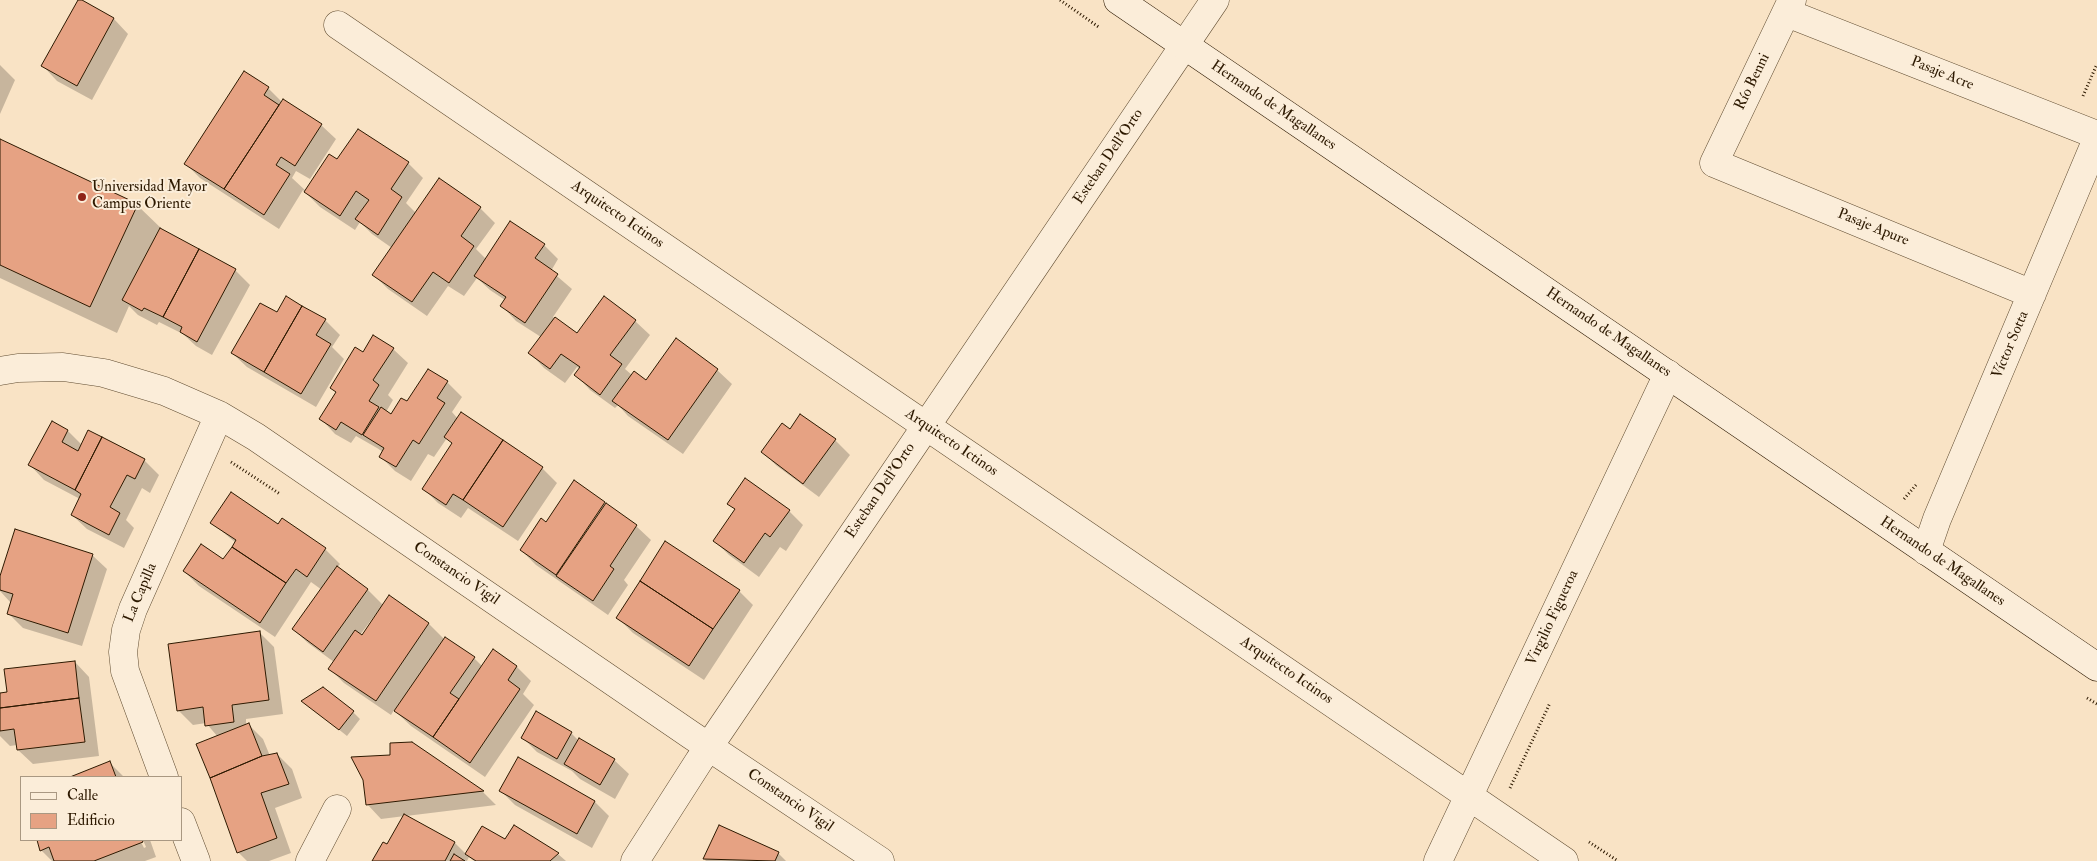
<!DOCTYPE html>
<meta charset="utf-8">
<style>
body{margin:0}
#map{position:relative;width:2097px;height:861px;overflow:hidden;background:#f9e3c5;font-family:"IM FELL Double Pica",serif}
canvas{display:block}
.legend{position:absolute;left:20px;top:776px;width:162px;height:65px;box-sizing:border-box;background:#fbedd9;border:1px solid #a99882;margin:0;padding:6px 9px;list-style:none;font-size:15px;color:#2d1900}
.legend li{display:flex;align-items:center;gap:10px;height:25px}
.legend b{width:25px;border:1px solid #a99882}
</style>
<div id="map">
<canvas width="2097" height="861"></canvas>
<ul class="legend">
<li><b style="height:6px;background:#fbedd9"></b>Calle</li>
<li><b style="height:14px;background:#e6a283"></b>Edificio</li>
</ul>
</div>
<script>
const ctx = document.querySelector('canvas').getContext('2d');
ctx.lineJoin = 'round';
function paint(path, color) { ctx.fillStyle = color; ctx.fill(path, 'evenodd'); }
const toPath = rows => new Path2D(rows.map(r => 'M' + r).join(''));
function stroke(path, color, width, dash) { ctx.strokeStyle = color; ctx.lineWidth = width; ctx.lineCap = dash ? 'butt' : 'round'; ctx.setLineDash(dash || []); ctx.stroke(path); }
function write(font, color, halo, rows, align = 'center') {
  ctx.font = font + ' "IM FELL Double Pica",serif'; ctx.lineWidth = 4; ctx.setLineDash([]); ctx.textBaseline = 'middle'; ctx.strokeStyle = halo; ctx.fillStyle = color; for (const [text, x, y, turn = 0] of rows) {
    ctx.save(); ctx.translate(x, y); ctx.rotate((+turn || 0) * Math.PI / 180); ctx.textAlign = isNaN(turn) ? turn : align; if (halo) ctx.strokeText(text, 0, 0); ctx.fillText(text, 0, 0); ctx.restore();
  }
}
const shadow = toPath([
 [79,0,114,19,128,34,92,100,57,81,43,66],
 [0,65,15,80,0,114],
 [268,88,282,102,321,125,336,139,310,179,296,171,292,178,306,191,338,161,408,163,423,178,406,203,416,213,480,208,495,223,476,249,486,259,544,245,558,259,551,271,572,289,553,317,577,335,635,321,650,335,625,369,632,375,647,382,717,370,732,384,683,454,628,416,618,405,615,408,590,390,576,375,580,369,577,367,565,383,544,368,530,353,541,337,516,321,502,306,505,300,490,290,477,278,464,296,448,286,427,316,388,289,374,275,392,248,372,234,360,222,355,230,320,207,303,190,279,229,200,178,186,164],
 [0,140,137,205,164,231,235,270,250,285,212,355,196,346,183,334,159,322,157,325,138,315,129,306,117,333,0,278],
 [325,320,340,335,332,347,344,359,316,407,247,367,232,353],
 [393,349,408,363,388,395,393,400,386,412,391,415,408,403,447,382,462,397,452,412,458,419,542,468,557,483,518,541,468,508,461,518,438,503,423,488,453,444,447,438,434,457,428,454,411,481,395,471,381,457,383,452,377,448,356,436,351,443,335,434,321,419,337,393,331,387,363,354],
 [68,431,82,445,144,460,159,475,150,493,142,488,126,520,134,528,124,548,87,529,72,515,80,499,44,480,30,465],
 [790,431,835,440,850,455,819,497,777,466,762,452],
 [574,482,636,526,651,540,624,580,628,585,608,615,536,565,521,550,546,523],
 [729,503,789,511,803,525,786,551,780,547,759,577,729,555,715,541,736,511],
 [282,520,325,549,340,564,337,568,368,590,384,606,390,597,429,624,445,640,474,658,483,667,493,651,517,667,531,681,523,694,534,705,485,777,411,726,394,710,391,715,344,683,330,669,334,662,308,643,293,629,322,590,311,582,275,637,199,586,184,571,224,561,236,543,212,523,278,525],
 [378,611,380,612,363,637,360,635],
 [92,555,107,569,82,646,23,628,8,613,11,603,0,591,0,580],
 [739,591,753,605,704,680,633,633,618,618],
 [259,632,274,647,283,714,246,719,246,726,249,725,263,739,270,756,277,754,292,769,302,798,275,808,291,853,269,861,247,861,238,852,218,737,206,723,193,725,178,710],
 [75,662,89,677,99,756,33,764,18,750,17,745,10,746,0,736,0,694,8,693],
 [303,701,353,712,360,719,347,736],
 [571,733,579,741,614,760,629,774,615,799,580,779,572,771,537,752,523,738],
 [412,744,483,792,496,805,406,816,455,843,466,854,505,841,514,827,558,854,566,861,474,861,469,857,467,861,374,861,388,846,405,816,381,819,367,804,391,757],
 [110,763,124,777,73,777],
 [501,791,595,802,609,816,592,848,515,805],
 [720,826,778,853,786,861,706,861,704,859],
 [38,840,140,840,144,848,146,847,143,840,150,840,156,857,145,861,52,861,41,850]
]);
const building = toPath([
 [78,0,82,0,114,18,77,86,41,66,78,0],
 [244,71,269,87,264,95,279,105,224,189,184,164,244,71],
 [283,99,322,124,295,166,281,157,276,165,290,174,264,215,224,189,283,99],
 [358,129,409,162,391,189,402,197,378,235,355,219,369,200,356,191,340,216,304,192,329,154,337,159,358,129],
 [0,139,138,204,90,307,0,265,0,139],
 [439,178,481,207,461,236,474,246,449,283,433,272,412,302,372,275,439,178],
 [510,221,545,244,535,258,558,274,525,323,500,306,506,297,474,276,510,221],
 [160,228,199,249,163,317,144,308,142,311,122,300,160,228],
 [199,249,236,269,197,342,180,332,182,327,163,317,199,249],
 [286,296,302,306,264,372,231,353,260,303,277,312,286,296],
 [604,296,636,320,610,355,622,364,600,395,574,375,580,367,561,354,550,369,528,353,555,317,577,333,604,296],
 [302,306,326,319,316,335,331,344,301,394,264,372,302,306],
 [373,335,394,348,373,380,379,385,369,401,379,407,362,435,341,422,336,430,319,419,336,392,330,388,355,347,363,352,373,335],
 [676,338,718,369,668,440,612,401,634,371,646,380,676,338],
 [428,369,448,381,437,398,445,403,419,444,413,440,396,467,379,457,384,448,363,435,381,407,391,414,401,398,407,401,428,369],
 [461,412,503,440,463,500,453,494,446,505,422,489,452,443,444,437,461,412],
 [800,414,836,439,803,484,761,452,782,423,790,429,800,414],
 [52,421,68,430,62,442,78,451,88,430,102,437,75,490,28,465,52,421],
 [102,437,145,459,135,479,127,475,110,507,120,513,109,535,71,515,81,494,75,490,102,437],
 [503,440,543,467,503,527,463,500,503,440],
 [745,478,790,510,770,537,765,533,744,563,713,541,735,509,727,504,745,478],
 [574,480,605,502,556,575,520,550,541,518,546,522,574,480],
 [231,492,278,524,282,518,326,548,307,577,296,569,286,583,232,547,236,540,210,523,231,492],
 [606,503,637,525,610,566,614,569,593,601,556,576,606,503],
 [15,529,93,554,68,633,7,614,13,594,0,590,0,576,15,529],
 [665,541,740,590,713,629,640,581,665,541],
 [201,544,223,559,232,547,286,583,260,623,183,571,201,544],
 [337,566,368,589,323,652,292,629,337,566],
 [640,581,713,629,689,666,616,618,640,581],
 [389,595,429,623,376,701,328,669,355,630,362,635,389,595],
 [260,631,269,700,232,705,234,722,205,726,203,707,177,711,168,644,260,631],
 [445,637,475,657,450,693,459,699,433,737,394,711,445,637],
 [493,649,517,666,508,680,520,689,470,763,433,737,493,649],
 [75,661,79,698,0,708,0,693,7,692,4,669,75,661],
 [323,687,354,711,339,730,301,701,323,687],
 [79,698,85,742,17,750,14,729,0,731,0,708,79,698],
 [536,711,572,732,557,759,521,738,536,711],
 [249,723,262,756,210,778,196,744,249,723],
 [579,738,615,759,600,785,564,764,579,738],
 [412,742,484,791,366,805,363,780,351,757,390,755,390,743,412,742],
 [277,753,289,784,261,793,277,838,237,853,210,778,262,756,277,753],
 [518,757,595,801,577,834,499,791,518,757],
 [110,761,116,777,70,777,110,761],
 [404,814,455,842,445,861,372,861,383,842,387,844,404,814],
 [514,825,559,853,550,861,476,861,465,854,482,826,505,839,514,825],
 [719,825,779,852,775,861,703,859,719,825],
 [37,840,142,840,143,842,94,861,54,861,49,847,40,851,37,840],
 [454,854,465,861,450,861,454,854]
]);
const path = toPath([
 [1060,0,1100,28],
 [2083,96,2097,64],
 [231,462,280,494],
 [1904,499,1916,485],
 [2087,698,2097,704],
 [1510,788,1550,703],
 [1589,842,1618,861]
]);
const street = toPath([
 [1792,0,1714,163,2032,294],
 [1787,13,2097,135],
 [338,25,1564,861],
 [0,371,18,368,63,367,104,373,164,391,219,415,256,437,691,735,880,861],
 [1926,551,1937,519,2097,139],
 [164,777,125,671,123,652,126,630,133,609,219,415],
 [181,822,196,861],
 [310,861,337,809],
 [635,861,699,761,1215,0],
 [1438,861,1668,374]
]);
const secondary = toPath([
 [1118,0,2097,667]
]);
const markers = [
 [82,197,5,"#8f2418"]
];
const streetNames = [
 ["Pasaje Acre",1942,74,22],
 ["Río Benni",1753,82,-64],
 ["Hernando de Magallanes",1273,106,34],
 ["Esteban Dell'Orto",1109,157,-56],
 ["Arquitecto Ictinos",617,215,34],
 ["Pasaje Apure",1873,228,22],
 ["Hernando de Magallanes",1608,333,34],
 ["Víctor Sotta",2011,345,-67],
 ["Arquitecto Ictinos",951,443,34],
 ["Esteban Dell'Orto",881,491,-56],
 ["Hernando de Magallanes",1942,562,34],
 ["Constancio Vigil",456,574,34],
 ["La Capilla",141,593,-67],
 ["Virgilio Figueroa",1553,618,-65],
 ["Arquitecto Ictinos",1286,671,34],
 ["Constancio Vigil",790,801,34]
];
const poiNames = [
 ["Universidad Mayor",92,188],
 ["Campus Oriente",92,205]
];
paint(shadow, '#0003');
paint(building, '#e6a283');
stroke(building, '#2d1900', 1);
stroke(street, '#604c31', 29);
stroke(secondary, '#2d1900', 29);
stroke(path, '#2d1900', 3, [1, 2.5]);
stroke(street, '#fbedd9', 28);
stroke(secondary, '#fbedd9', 28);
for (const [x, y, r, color] of markers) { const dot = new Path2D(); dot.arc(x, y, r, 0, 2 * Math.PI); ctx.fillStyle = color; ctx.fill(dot); stroke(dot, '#fbedd9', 2); }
write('15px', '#2d1900', '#fbedd9', streetNames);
write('15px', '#2d1900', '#fbedd9', poiNames, 'left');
</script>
